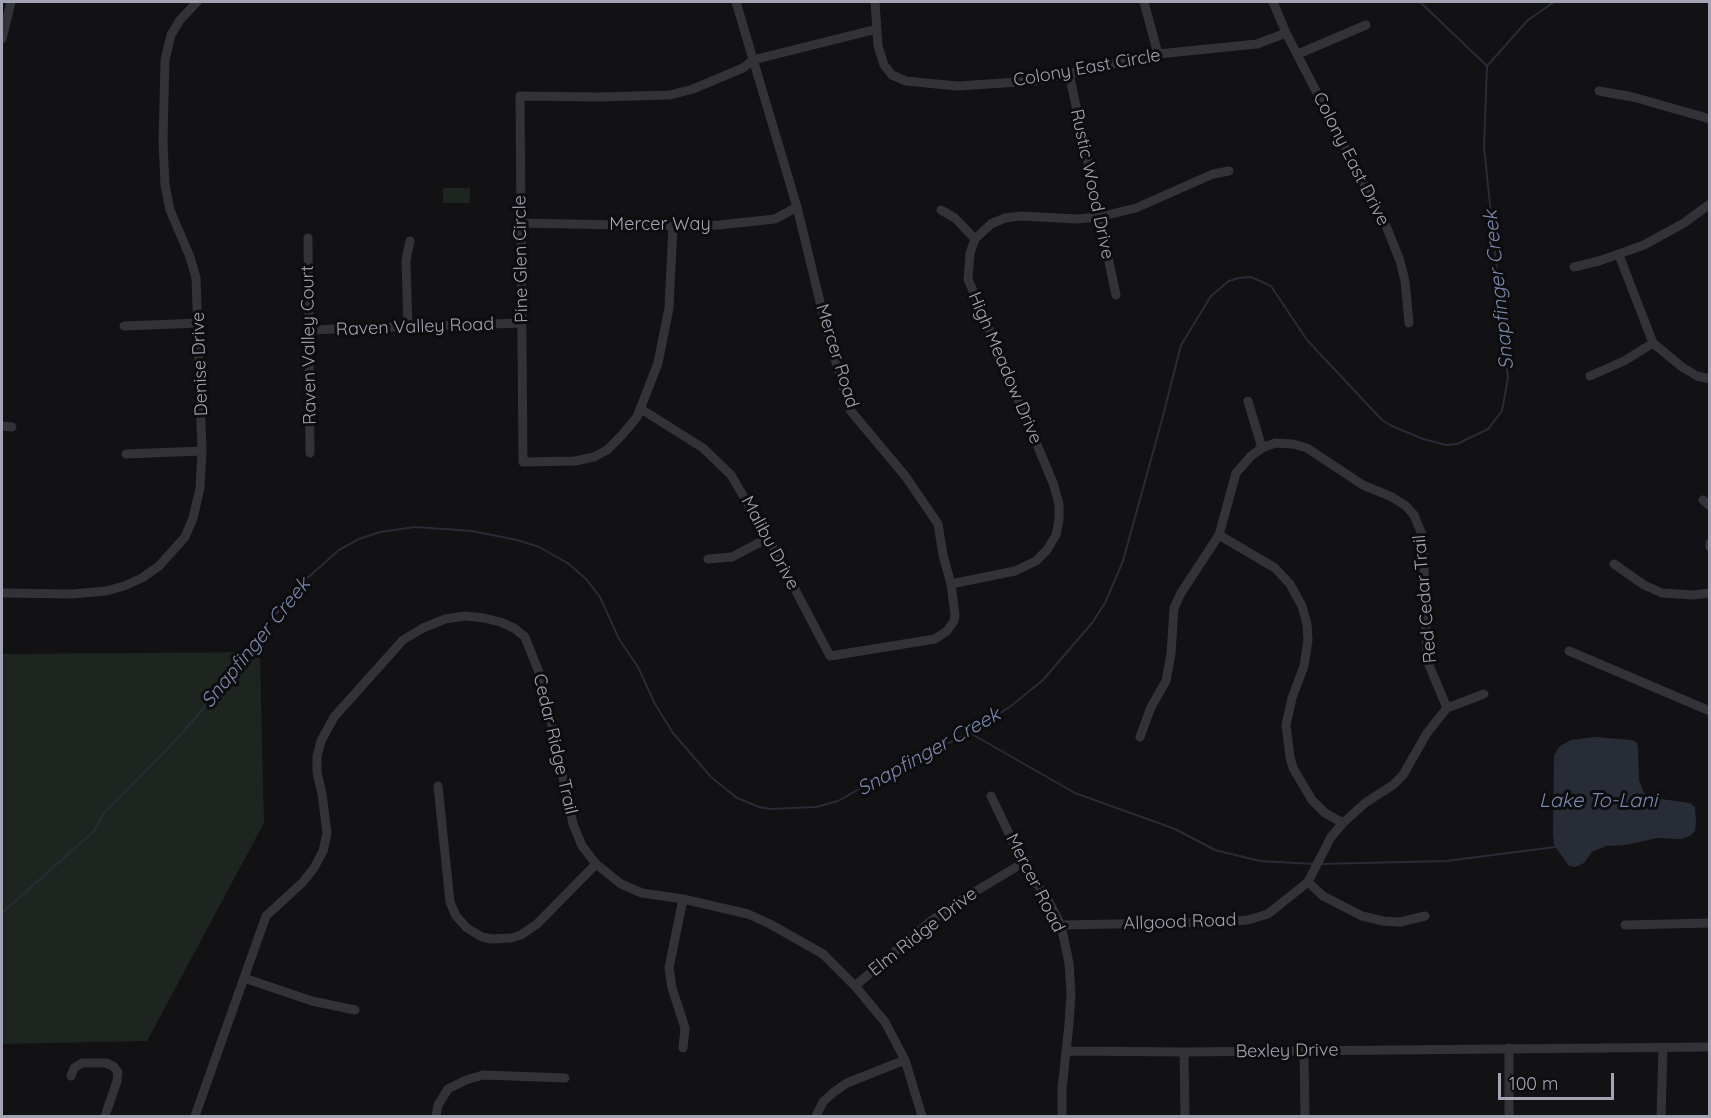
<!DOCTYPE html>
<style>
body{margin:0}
#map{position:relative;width:1711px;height:1118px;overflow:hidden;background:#121113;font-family:Quicksand,sans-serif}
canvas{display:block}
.frame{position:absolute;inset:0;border:3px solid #a3a4b3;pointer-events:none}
.scale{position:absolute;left:1498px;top:1073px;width:116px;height:27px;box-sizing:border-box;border:3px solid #a3a4b3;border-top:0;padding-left:8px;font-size:18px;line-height:21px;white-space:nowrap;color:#a3a4b3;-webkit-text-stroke:4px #0d0c0e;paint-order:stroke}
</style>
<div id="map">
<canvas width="1711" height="1118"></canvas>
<div class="frame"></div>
<div class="scale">100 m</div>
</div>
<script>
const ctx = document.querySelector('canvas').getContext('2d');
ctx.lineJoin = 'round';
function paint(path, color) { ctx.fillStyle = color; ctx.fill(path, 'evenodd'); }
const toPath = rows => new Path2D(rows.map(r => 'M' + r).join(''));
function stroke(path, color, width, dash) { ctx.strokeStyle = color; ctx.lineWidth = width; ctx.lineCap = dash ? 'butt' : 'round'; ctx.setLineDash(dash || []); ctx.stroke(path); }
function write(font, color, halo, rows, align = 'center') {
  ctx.font = font + ' Quicksand,sans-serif'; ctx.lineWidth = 6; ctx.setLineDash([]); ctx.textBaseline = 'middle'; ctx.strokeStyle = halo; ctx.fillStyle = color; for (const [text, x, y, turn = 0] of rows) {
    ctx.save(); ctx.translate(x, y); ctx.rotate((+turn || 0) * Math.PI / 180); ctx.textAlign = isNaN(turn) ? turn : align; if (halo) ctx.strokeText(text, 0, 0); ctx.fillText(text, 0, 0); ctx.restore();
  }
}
const green = toPath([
 [443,188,470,188,470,203,443,203],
 [260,652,264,823,147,1041,2,1044,2,654]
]);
const water = toPath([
 [1595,737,1632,740,1636,742,1638,746,1639,780,1644,793,1654,798,1690,803,1695,807,1696,822,1695,831,1690,836,1681,839,1658,838,1625,845,1606,846,1592,852,1584,863,1575,867,1569,866,1554,845,1553,834,1554,755,1560,746,1571,740]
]);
const stream = toPath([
 [1420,2,1487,66],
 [970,733,1075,793,1175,829,1215,850,1260,861,1314,864],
 [1319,864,1446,861,1555,847],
 [2,913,94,831,104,813,173,743,221,689,252,649,257,636,304,581,339,550,359,539,380,532,415,527,472,531,517,540,539,547,569,564,586,579,600,597,619,639,638,667,655,704,673,733,711,777,737,798,759,807,770,809,816,807,838,801,889,772,969,733,1011,706,1043,680,1092,623,1105,603,1123,561,1163,416,1181,345,1211,296,1229,281,1239,278,1251,277,1271,286,1307,340,1382,420,1392,426,1423,439,1446,445,1457,444,1488,429,1502,411,1508,378,1484,147,1487,66,1528,20,1554,2]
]);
const minor = toPath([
 [875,2,878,46,884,65,892,75,906,81,957,86,1035,81,1158,54,1257,44,1286,33],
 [1144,2,1158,54],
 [1273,2,1286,33,1387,228,1400,261,1405,281,1409,323],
 [2,39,11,2],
 [1298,54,1366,25],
 [1069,73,1116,295],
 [1599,91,1633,97,1710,119],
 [941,210,955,218,975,239],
 [520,223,673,226,719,225,775,219,797,207],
 [673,226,669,308,658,363,637,417,622,435,607,450,594,457,575,461,523,462,520,96,600,97,670,95,693,89,743,68,753,60,877,29],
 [308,238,310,453],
 [1619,255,1653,343,1682,367,1697,376,1710,379],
 [1574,267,1599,261,1644,245,1684,223,1710,204],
 [124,326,199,323],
 [408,328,406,260,410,241],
 [308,330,522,323],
 [1590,376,1624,361,1653,343],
 [1248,401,1262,448],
 [641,409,703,448,731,475,768,538,830,656,935,639,947,631,954,621,955,615,951,584,943,555,938,524,906,477,850,410,828,335,797,207,736,2],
 [2,426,12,427],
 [126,454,202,451],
 [1703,500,1710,506],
 [1219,535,1275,568,1290,584,1302,606,1307,624,1308,640,1304,666,1292,698,1286,725,1290,757,1293,768,1312,800,1325,813,1343,823],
 [1710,543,1710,547],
 [708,559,732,557,768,538],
 [1614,564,1644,585,1662,593,1693,595,1710,593],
 [951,584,1015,571,1036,561,1047,550,1056,535,1059,520,1059,504,1053,483,968,279,970,253,975,239,991,224,1005,218,1021,216,1077,219,1099,217,1136,208,1213,174,1229,171],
 [2,593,72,594,106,591,124,586,142,578,159,566,185,537,193,518,200,488,202,451,196,278,190,257,170,210,165,185,163,141,165,60,171,35,180,20,197,2],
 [1569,651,1710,711],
 [1140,737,1151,707,1166,681,1171,654,1174,608,1181,593,1219,535,1236,473,1251,456,1262,448,1275,443,1293,444,1307,448,1363,485,1392,497,1406,506,1414,515,1423,537,1427,660,1447,708],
 [438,786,450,902,456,916,467,928,482,937,492,939,511,938,521,935,537,924,596,864],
 [991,796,1023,863,1047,898,1061,925,1069,963,1071,993,1069,1024,1062,1089,1062,1116],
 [1308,882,1323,896,1362,916,1383,921,1400,922,1425,916],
 [1061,925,1222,922,1248,920,1268,914,1308,882,1331,837,1343,823,1365,803,1393,785,1403,775,1427,733,1447,708,1484,694],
 [1625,925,1710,923],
 [244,978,312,1001,355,1010],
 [855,986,931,921,961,900,1023,863],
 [683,1048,685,1028,672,988,669,968,683,899],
 [1509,1048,1509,1116],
 [1066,1051,1184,1052,1710,1047],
 [1304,1051,1305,1116],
 [1184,1052,1185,1116],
 [71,1076,74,1068,82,1063,106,1063,113,1066,118,1072,117,1081,105,1116],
 [195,1116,266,916,303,882,314,868,323,851,327,833,322,794,317,772,317,756,321,741,334,717,403,640,423,628,445,619,465,616,484,618,500,622,514,628,525,637,542,680,573,824,582,846,596,864,621,884,642,893,683,899,748,914,770,924,823,954,855,986,885,1022,905,1060,922,1116],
 [436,1116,438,1105,448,1089,466,1080,483,1075,565,1078],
 [816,1116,823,1102,834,1092,847,1083,905,1060],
 [1661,1116,1663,1048]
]);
const streetNames = [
 ["Colony East Circle",1087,68,-10],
 ["Colony East Drive",1351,159,63],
 ["Rustic Wood Drive",1092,184,78],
 ["Mercer Way",660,225],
 ["Pine Glen Circle",521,259,-91],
 ["Raven Valley Road",415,327,-2],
 ["Raven Valley Court",309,345,-91],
 ["Mercer Road",837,356,73],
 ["Denise Drive",200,364,-92],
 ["High Meadow Drive",1005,368,67],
 ["Malibu Drive",770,543,62],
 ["Red Cedar Trail",1425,599,-95],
 ["Cedar Ridge Trail",555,744,77],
 ["Mercer Road",1035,883,63],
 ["Allgood Road",1180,922,-2],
 ["Elm Ridge Drive",923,932,-38],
 ["Bexley Drive",1287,1051,-1]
];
const waterNames = [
 ["Snapfinger Creek",1499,290,-96],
 ["Snapfinger Creek",256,643,-51],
 ["Snapfinger Creek",929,752,-29],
 ["Lake To-Lani",1598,801]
];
paint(green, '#1e2520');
paint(water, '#282c36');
stroke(stream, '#282c36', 2);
stroke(minor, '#333237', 9);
write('18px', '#a3a4b3', '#0d0c0e', streetNames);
write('italic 20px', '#7a88ad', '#0d0c0e', waterNames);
</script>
